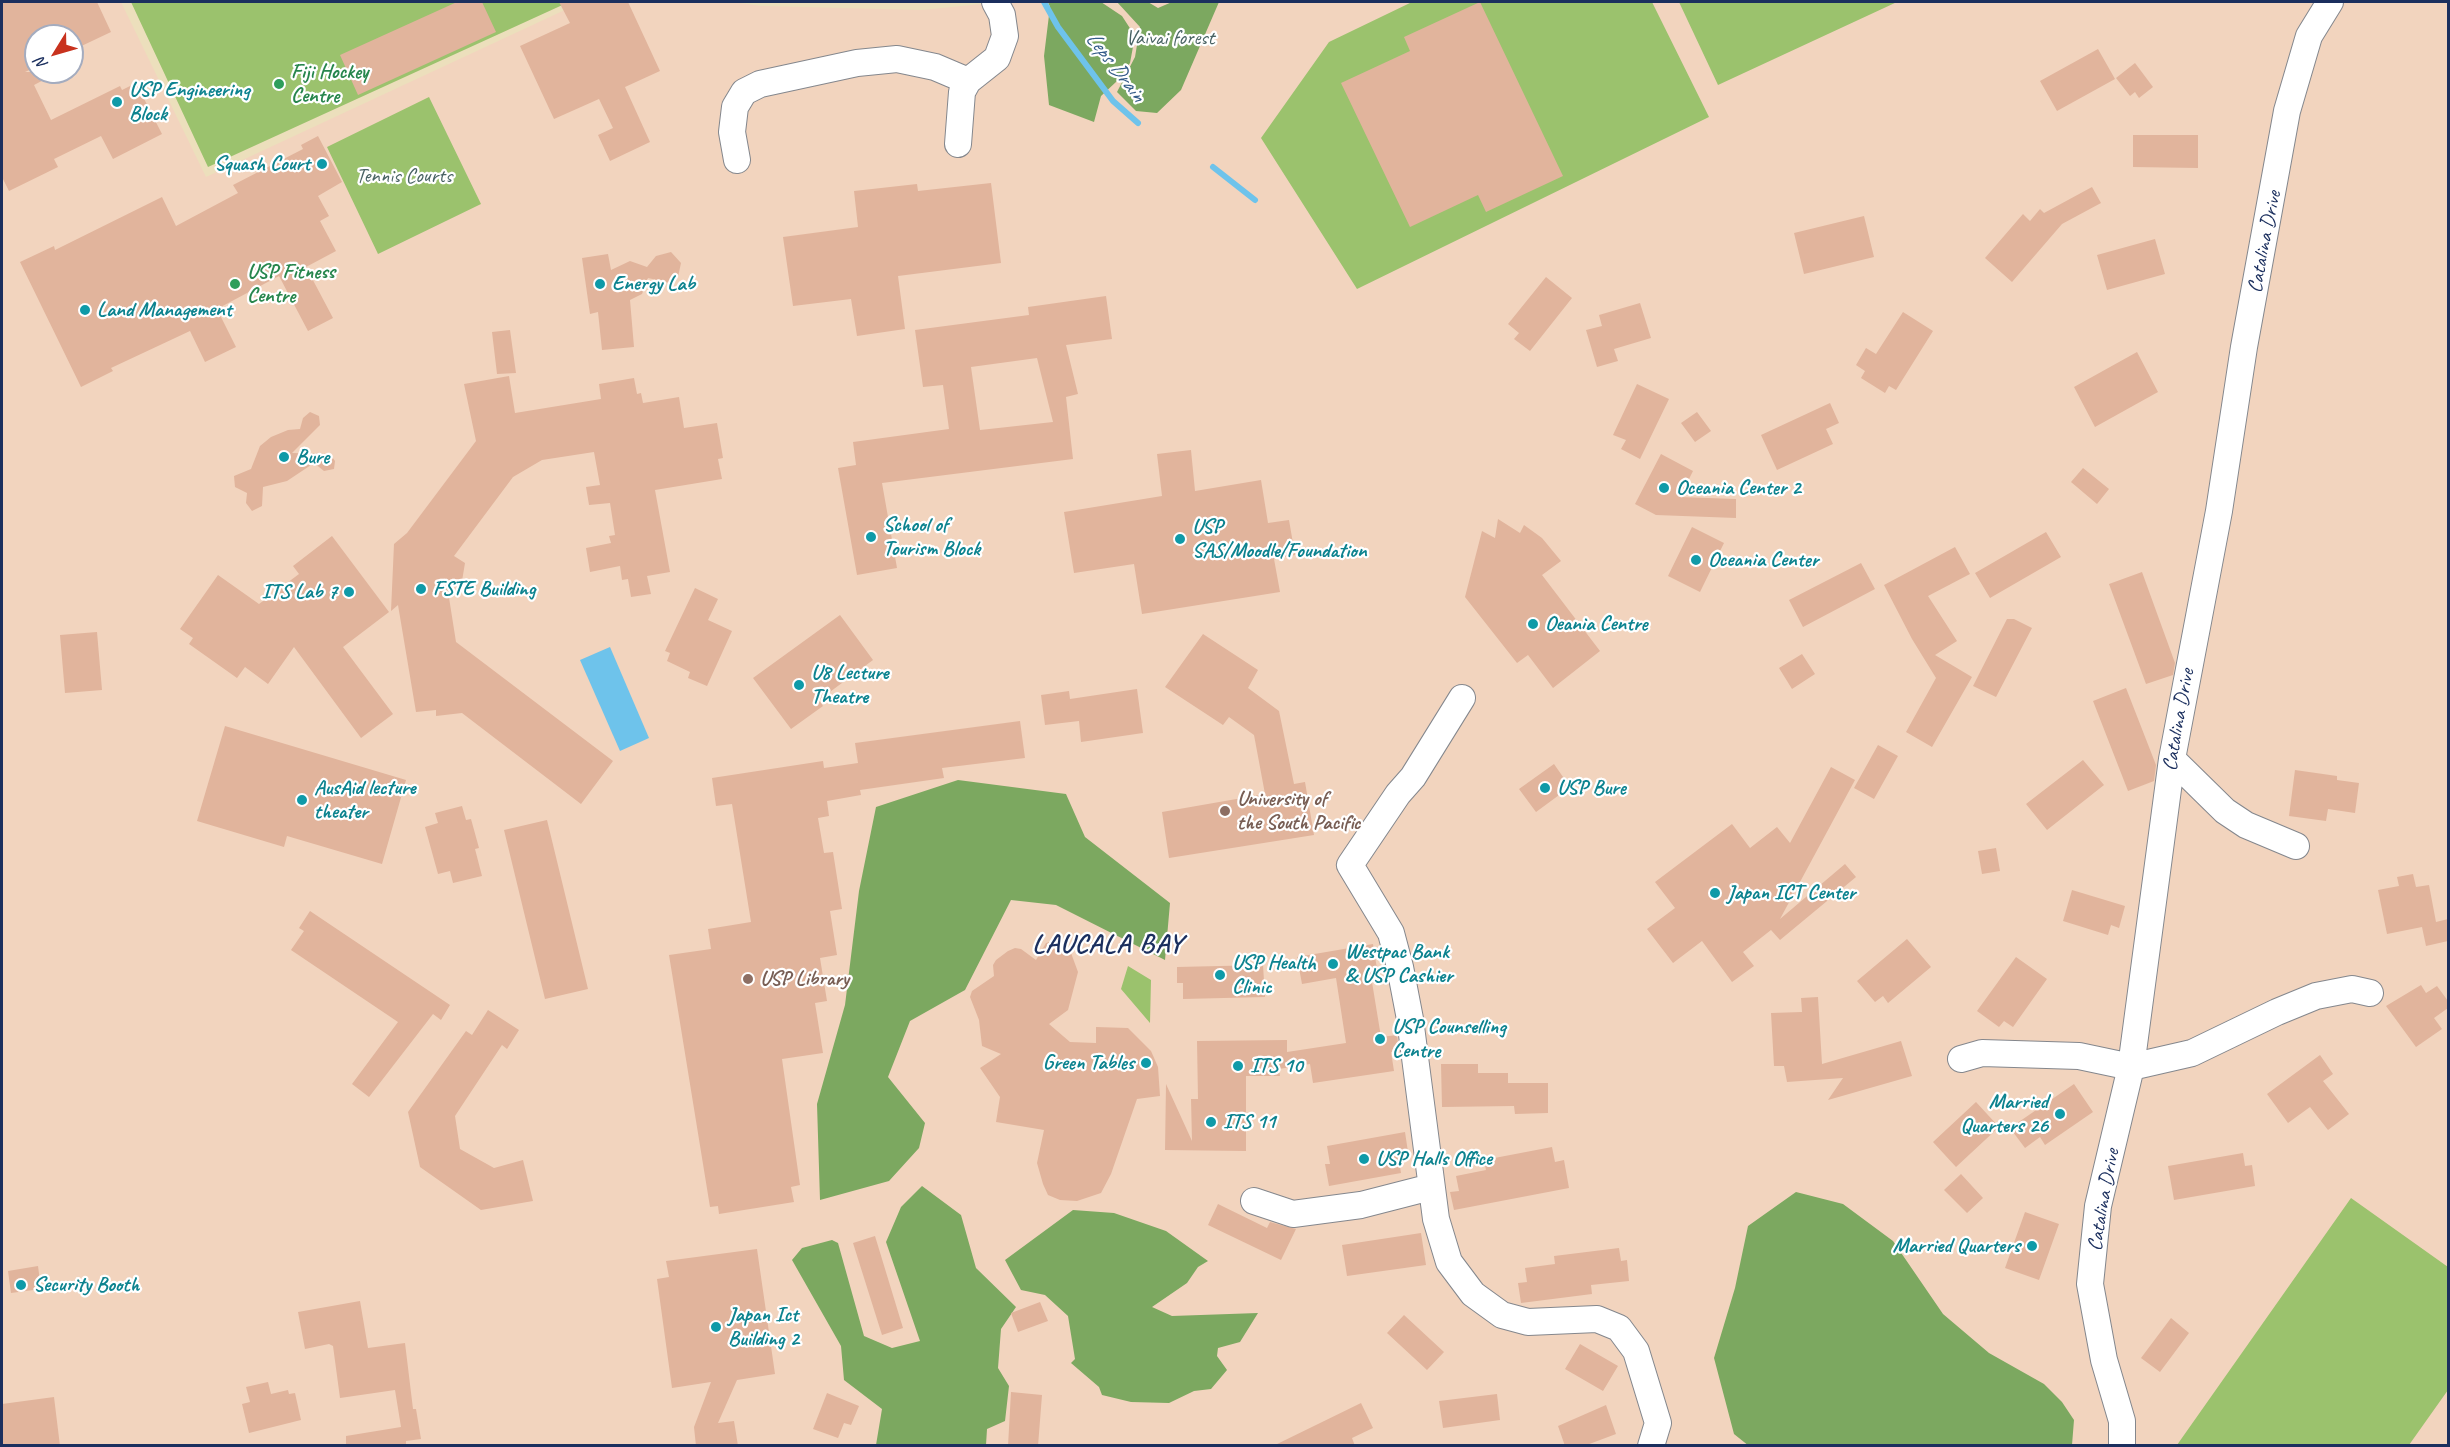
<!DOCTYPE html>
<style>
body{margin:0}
#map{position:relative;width:2450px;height:1447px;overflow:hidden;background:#ecdfbc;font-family:Caveat,sans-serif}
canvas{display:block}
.frame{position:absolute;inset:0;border:3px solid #1b2f5e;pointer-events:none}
.north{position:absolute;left:24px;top:24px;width:60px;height:60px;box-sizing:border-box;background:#fff;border:2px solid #a4acbf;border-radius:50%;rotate:233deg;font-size:16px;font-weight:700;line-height:24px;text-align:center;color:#1b2f5e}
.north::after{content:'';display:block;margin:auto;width:21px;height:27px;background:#c8321e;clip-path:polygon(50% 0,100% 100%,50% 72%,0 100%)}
</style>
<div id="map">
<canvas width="2450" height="1447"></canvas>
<div class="frame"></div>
<div class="north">N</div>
</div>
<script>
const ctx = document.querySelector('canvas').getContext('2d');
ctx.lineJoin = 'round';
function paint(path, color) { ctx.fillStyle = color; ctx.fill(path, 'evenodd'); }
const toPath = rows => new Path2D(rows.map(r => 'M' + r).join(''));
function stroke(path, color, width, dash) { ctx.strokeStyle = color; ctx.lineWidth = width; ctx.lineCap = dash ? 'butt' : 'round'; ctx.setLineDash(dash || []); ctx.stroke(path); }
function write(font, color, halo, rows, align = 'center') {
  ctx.font = font + ' Caveat,sans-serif'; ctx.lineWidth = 4.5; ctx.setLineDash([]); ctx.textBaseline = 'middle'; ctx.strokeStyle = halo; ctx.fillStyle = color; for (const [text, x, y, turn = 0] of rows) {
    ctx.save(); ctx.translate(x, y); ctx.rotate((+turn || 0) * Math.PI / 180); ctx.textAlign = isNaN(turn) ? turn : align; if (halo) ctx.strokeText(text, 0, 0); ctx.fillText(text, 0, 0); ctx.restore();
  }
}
const built = toPath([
 [2,2,121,2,206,177,582,2,733,2,761,6,922,10,1002,2,2448,2,2448,1445,2,1446],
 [36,36,72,36,72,72,36,72]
]);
const green = toPath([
 [131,2,569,2,208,167],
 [1412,2,1652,2,1709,117,1357,289,1261,138,1329,42],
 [1679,2,1897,2,1718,85],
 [429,97,481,204,378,254,327,147],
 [1128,966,1151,980,1150,1023,1121,989],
 [2351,1198,2448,1267,2448,1390,2409,1445,2177,1445]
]);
const forest = toPath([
 [1048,2,1101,2,1122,16,1135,36,1130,63,1116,82,1101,96,1094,122,1049,105,1044,56,1050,7],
 [1117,2,1148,2,1158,8,1172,2,1219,2,1181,90,1157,113,1136,111,1117,92,1135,57,1140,27],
 [958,780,1066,794,1085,837,1170,903,1165,960,1056,905,1011,900,965,990,910,1021,888,1077,925,1123,919,1148,889,1181,820,1200,817,1104,845,1005,859,891,876,807],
 [922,1186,961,1215,976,1268,1016,1307,1001,1329,998,1368,1009,1386,1005,1421,987,1429,986,1445,876,1445,882,1409,844,1380,841,1346,792,1260,802,1248,832,1240,838,1243,864,1336,892,1348,920,1341,886,1242,901,1207],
 [1796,1192,1843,1204,1893,1241,1943,1314,1989,1353,2044,1384,2062,1402,2074,1420,2072,1445,1749,1446,1734,1434,1714,1358,1735,1288,1748,1226],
 [1073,1210,1114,1213,1166,1231,1208,1261,1198,1267,1187,1283,1152,1307,1172,1316,1258,1313,1240,1342,1218,1348,1217,1356,1227,1370,1211,1389,1194,1391,1169,1403,1131,1402,1102,1395,1099,1387,1071,1363,1075,1359,1068,1316,1045,1295,1021,1290,1005,1260]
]);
const water = toPath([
 [610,647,649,738,620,751,580,660]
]);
const stream = toPath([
 [1044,2,1058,27,1113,101,1138,123],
 [1213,167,1255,200]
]);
const building = toPath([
 [2,2,97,2,111,32,73,50,72,36,36,36,36,67,25,72,59,72,34,85,51,120,120,86,122,90,136,83,162,134,113,159,101,136,54,159,58,167,9,191,2,177],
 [457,2,482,2,496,32,358,95,340,55],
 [559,2,628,2,660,71,625,87,650,142,610,161,598,135,613,128,599,99,554,119,520,46,570,23],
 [1480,2,1563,176,1486,212,1478,195,1410,227,1341,83,1410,51,1404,37],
 [2098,49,2115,79,2057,111,2040,81],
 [2135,63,2153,87,2139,98,2135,92,2130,96,2116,78],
 [2133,135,2198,135,2198,168,2133,167],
 [318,136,342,182,318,196,329,216,320,221,336,251,306,267,333,318,308,331,279,276,217,309,236,347,205,362,190,331,111,368,113,371,81,387,20,262,54,246,55,250,162,197,176,226,238,193,233,185,303,149,301,145],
 [991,183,1001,263,898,276,905,329,857,336,851,299,793,306,783,237,858,227,854,191,917,184,918,191],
 [2092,187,2101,203,2062,224,2012,282,1985,258,2023,214,2030,221,2040,209,2044,213],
 [1864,216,1874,257,1804,274,1794,233],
 [2155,239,2165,274,2107,290,2097,255],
 [671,252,681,263,678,277,670,283,648,278,642,294,630,300,634,347,602,350,598,312,590,314,582,258,608,254,611,270,630,261,647,267,656,256],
 [1546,277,1572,298,1530,351,1514,339,1519,333,1508,324],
 [1106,296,1112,339,1066,345,1078,394,1066,397,1073,459,882,483,897,568,857,575,838,468,856,465,853,442,949,429,943,385,923,387,915,330,1029,315,1028,307],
 [1037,358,1053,422,980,430,971,367],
 [1640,303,1651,338,1614,349,1618,361,1597,367,1586,330,1602,326,1599,315],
 [1903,312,1933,331,1896,390,1889,386,1885,393,1861,378,1865,371,1856,365,1866,348,1876,354],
 [510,330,516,373,497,374,492,332],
 [2137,352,2158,392,2095,427,2074,387],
 [509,376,515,413,601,399,599,384,634,378,637,394,641,393,643,403,679,397,684,428,717,423,723,458,718,459,722,479,655,490,670,572,647,576,651,594,631,597,628,579,622,580,620,566,590,572,586,548,611,543,609,536,615,535,610,503,589,505,586,487,600,485,594,452,542,460,513,477,454,556,465,563,462,581,447,585,456,642,613,761,581,804,462,713,436,716,436,710,416,712,398,605,391,611,394,544,407,533,476,441,464,384],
 [1637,384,1669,399,1640,459,1621,449,1626,440,1613,435],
 [1830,403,1839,423,1826,429,1833,444,1777,470,1761,435],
 [310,412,319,416,320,425,292,453,330,454,335,461,334,469,324,471,314,463,287,481,263,487,262,506,252,511,246,503,247,493,235,487,234,476,251,469,260,446,271,437,288,430,300,429,303,418],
 [1697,412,1711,431,1695,442,1681,423],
 [1191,450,1195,491,1261,480,1268,523,1289,520,1295,555,1274,559,1280,592,1142,614,1134,564,1074,573,1064,512,1162,496,1157,454],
 [1661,454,1693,471,1680,497,1736,499,1736,518,1656,515,1635,504],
 [2083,468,2109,489,2097,504,2071,482],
 [1498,519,1520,533,1524,525,1542,538,1561,561,1542,575,1600,651,1553,688,1528,655,1517,663,1465,597,1482,531,1495,538],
 [1692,527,1724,543,1700,592,1668,576],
 [2046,532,2061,557,1990,598,1975,573],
 [332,536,389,612,343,647,393,714,361,738,294,647,268,684,245,667,237,678,189,644,193,638,180,629,218,575,259,604,299,574,293,566],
 [1955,547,1970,574,1928,596,1957,641,1935,655,1972,677,1932,747,1906,732,1936,678,1912,639,1884,585],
 [1861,563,1875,589,1803,627,1789,600],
 [2142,572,2175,663,2173,675,2146,684,2109,584],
 [695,588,718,599,708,620,732,631,707,686,688,678,690,672,667,661,670,653,665,651],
 [840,615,873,660,819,700,823,706,791,729,753,678],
 [2007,619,2014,619,2032,628,1996,697,1973,686],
 [97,632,102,690,65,693,60,635],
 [1203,634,1258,670,1248,688,1279,711,1294,784,1305,782,1314,835,1169,858,1162,812,1265,794,1254,735,1229,717,1223,725,1165,687],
 [1802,654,1815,674,1792,689,1779,668],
 [2126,688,2156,765,2154,781,2128,791,2093,701],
 [1137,689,1143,733,1081,742,1079,721,1045,725,1041,695,1069,691,1070,699],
 [1020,721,1025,758,942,768,944,778,860,790,861,795,827,801,829,816,818,818,824,853,833,852,842,909,830,911,837,955,820,958,827,1001,815,1003,823,1053,782,1059,800,1185,791,1187,794,1202,719,1214,718,1206,710,1207,669,955,711,949,708,929,751,922,732,804,716,806,712,778,823,761,824,768,858,763,855,743],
 [225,726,406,780,382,864,287,836,284,847,197,821],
 [1878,745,1898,756,1874,799,1854,788],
 [2083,760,2104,785,2047,830,2026,804],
 [1554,764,1570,787,1536,812,1519,789],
 [1831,767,1855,780,1780,919,1845,864,1856,877,1780,940,1771,930,1743,952,1754,966,1732,982,1702,941,1673,963,1647,929,1675,908,1655,882,1732,824,1750,848,1777,827,1790,843],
 [2295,770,2337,776,2337,780,2359,783,2355,813,2328,809,2326,821,2289,816],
 [462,806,466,820,471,819,479,848,475,849,482,876,453,883,450,871,438,874,425,827,438,823,435,813],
 [547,820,588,989,545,999,504,830],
 [1996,848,2000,871,1982,874,1978,851],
 [2413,874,2416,887,2429,885,2436,922,2448,919,2448,941,2426,946,2422,927,2387,934,2378,890,2399,886,2397,877],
 [2072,890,2125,906,2119,928,2111,925,2108,935,2063,921],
 [310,911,450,1005,441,1020,433,1014,369,1097,352,1084,398,1022,291,950,304,931,299,928],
 [1907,939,1931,967,1888,1003,1883,996,1875,1002,1857,981],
 [1054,941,1062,944,1071,953,1078,972,1068,1010,1049,1024,1070,1042,1096,1043,1096,1027,1128,1028,1151,1051,1158,1067,1160,1096,1137,1099,1111,1174,1101,1193,1077,1201,1060,1200,1048,1195,1043,1184,1037,1163,1044,1130,996,1122,1000,1097,980,1068,1001,1054,982,1046,979,1020,970,997,972,991,994,976,993,965,996,960,1008,951,1015,948,1021,949,1036,960,1046,943],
 [1373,944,1378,975,1371,976,1381,1037,1397,1035,1399,1051,1391,1052,1394,1071,1313,1083,1310,1064,1279,1069,1280,1076,1246,1076,1246,1151,1165,1150,1166,1084,1192,1141,1191,1099,1198,1099,1197,1041,1287,1040,1287,1052,1346,1043,1336,978,1302,984,1297,957],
 [2016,957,2047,979,2013,1027,2004,1021,1999,1027,1977,1011],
 [1263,965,1265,997,1183,999,1183,983,1177,983,1177,967],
 [2421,985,2426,993,2437,986,2448,1001,2448,1008,2434,1018,2442,1029,2416,1047,2386,1006],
 [1818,997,1822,1064,1901,1041,1912,1076,1828,1100,1843,1078,1787,1082,1784,1066,1774,1066,1771,1013,1802,1012,1801,998],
 [488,1010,519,1030,507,1049,502,1045,455,1116,460,1149,494,1168,523,1160,533,1201,481,1210,420,1167,408,1112,466,1031,472,1035],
 [2320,1055,2333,1074,2323,1081,2349,1114,2328,1130,2310,1107,2288,1123,2267,1094],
 [1441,1064,1478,1064,1478,1073,1508,1073,1508,1083,1548,1083,1548,1113,1515,1114,1514,1106,1442,1107],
 [2074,1084,2093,1112,2045,1145,2040,1137,2025,1148,2010,1128],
 [1976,1102,1999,1127,1956,1167,1933,1142],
 [1405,1132,1408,1152,1398,1154,1401,1173,1329,1186,1325,1164,1330,1164,1327,1146],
 [1552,1147,1555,1162,1564,1160,1569,1188,1454,1210,1450,1192,1459,1191,1456,1176,1486,1170,1484,1160],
 [2243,1153,2245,1166,2252,1165,2255,1186,2174,1200,2168,1166],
 [1961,1174,1983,1198,1967,1213,1944,1190],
 [1218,1204,1267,1228,1270,1222,1296,1229,1281,1260,1208,1225],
 [2025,1212,2059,1224,2039,1280,2005,1268],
 [1421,1233,1426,1265,1347,1276,1342,1245],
 [875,1236,903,1328,882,1335,853,1243],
 [1619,1248,1621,1261,1627,1260,1629,1281,1591,1285,1592,1294,1521,1303,1518,1283,1527,1282,1525,1268,1555,1264,1554,1256],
 [757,1249,775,1374,737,1380,718,1423,734,1421,738,1446,696,1446,694,1427,711,1382,672,1388,657,1279,669,1277,666,1261],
 [38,1266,41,1289,11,1293,8,1271],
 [360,1301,368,1348,405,1343,413,1409,416,1409,421,1439,406,1441,406,1446,346,1446,346,1436,401,1427,395,1390,340,1398,333,1346,329,1344,305,1349,298,1312],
 [1040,1302,1048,1321,1018,1332,1011,1313],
 [1404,1315,1444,1352,1427,1370,1387,1333],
 [2171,1318,2189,1333,2160,1372,2141,1358],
 [1580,1344,1618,1366,1603,1391,1565,1369],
 [268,1382,271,1394,288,1390,289,1394,295,1393,301,1420,249,1433,242,1404,250,1402,246,1387],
 [1011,1392,1042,1395,1038,1446,1008,1446],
 [827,1393,859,1406,851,1425,844,1423,838,1438,813,1429],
 [1497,1394,1500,1420,1443,1428,1439,1401],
 [54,1397,60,1446,2,1446,2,1404],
 [1361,1403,1373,1428,1352,1438,1355,1446,1273,1446],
 [1606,1405,1616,1434,1584,1446,1565,1446,1558,1426]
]);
const minor = toPath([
 [958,144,962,92,968,81,997,58,1005,36,1002,15,995,2],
 [737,160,732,132,735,107,744,92,760,84,857,63,897,59,935,67,968,81],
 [1462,698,1413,777,1398,794,1350,865,1391,933,1400,967,1410,1019,1436,1219,1449,1262,1473,1294,1502,1315,1528,1322,1597,1319,1619,1328,1636,1351,1658,1423,1651,1446],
 [2172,759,2225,811,2246,825,2296,846],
 [1961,1059,1982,1053,2079,1056,2131,1067,2192,1053,2277,1012,2316,996,2352,989,2370,993],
 [1254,1201,1293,1214,1361,1205,1431,1187],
 [2122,1446,2122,1421,2104,1360,2090,1284,2098,1206,2131,1067,2172,759,2219,511,2244,347,2287,111,2309,36,2330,2]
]);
const markers = [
 [279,84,6,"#2e9e5b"],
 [117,102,6,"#0f9aa8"],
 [322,164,6,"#0f9aa8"],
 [235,284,6,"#2e9e5b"],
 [600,284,6,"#0f9aa8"],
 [85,310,6,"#0f9aa8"],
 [284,457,6,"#0f9aa8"],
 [1664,488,6,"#0f9aa8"],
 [871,537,6,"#0f9aa8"],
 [1180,539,6,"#0f9aa8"],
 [1696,560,6,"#0f9aa8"],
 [421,589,6,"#0f9aa8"],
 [349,592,6,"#0f9aa8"],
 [1533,624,6,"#0f9aa8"],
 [799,685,6,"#0f9aa8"],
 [1545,788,6,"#0f9aa8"],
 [302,800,6,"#0f9aa8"],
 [1225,811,6,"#8d6e63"],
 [1715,893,6,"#0f9aa8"],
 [1333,964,6,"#0f9aa8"],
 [1220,975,6,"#0f9aa8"],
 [748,979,6,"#8d6e63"],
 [1380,1039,6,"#0f9aa8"],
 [1146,1063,6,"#0f9aa8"],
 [1238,1066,6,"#0f9aa8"],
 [2060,1114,6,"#0f9aa8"],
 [1211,1122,6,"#0f9aa8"],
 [1364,1159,6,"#0f9aa8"],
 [2032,1246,6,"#0f9aa8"],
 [21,1285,6,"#0f9aa8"],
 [716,1327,6,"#0f9aa8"]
];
const parkNames = [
 ["Vaivai forest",1170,38],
 ["Tennis Courts",404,176]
];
const leisureNames = [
 ["Fiji Hockey",291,72],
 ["Centre",291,96],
 ["USP Fitness",247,272],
 ["Centre",247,296]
];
const cultureNames = [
 ["USP Engineering",129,90],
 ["Block",129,114],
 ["Squash Court",310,164,"right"],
 ["Energy Lab",612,284],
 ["Land Management",97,310],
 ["Bure",296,457],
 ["Oceania Center 2",1676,488],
 ["School of",883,525],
 ["Tourism Block",883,549],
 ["USP",1192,527],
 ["SAS/Moodle/Foundation",1192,551],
 ["Oceania Center",1708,560],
 ["FSTE Building",433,589],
 ["ITS Lab 7",337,592,"right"],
 ["Oeania Centre",1545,624],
 ["U8 Lecture",811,673],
 ["Theatre",811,697],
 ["AusAid lecture",314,788],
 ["theater",314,812],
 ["USP Bure",1557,788],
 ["Japan ICT Center",1727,893],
 ["Westpac Bank",1345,952],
 ["& USP Cashier",1345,976],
 ["USP Health",1232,963],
 ["Clinic",1232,987],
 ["USP Counselling",1392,1027],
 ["Centre",1392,1051],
 ["Green Tables",1134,1063,"right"],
 ["ITS 10",1250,1066],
 ["Married",2048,1102,"right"],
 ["Quarters 26",2048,1126,"right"],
 ["ITS 11",1223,1122],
 ["USP Halls Office",1376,1159],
 ["Married Quarters",2020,1246,"right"],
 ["Security Booth",33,1285],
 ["Japan Ict",728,1315],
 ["Building 2",728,1339]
];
const streetNames = [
 ["Catalina Drive",2265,242,-79],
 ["Catalina Drive",2179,720,-80],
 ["Catalina Drive",2104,1200,-80]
];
const educationNames = [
 ["University of",1237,799],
 ["the South Pacific",1237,823],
 ["USP Library",760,979]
];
const waterNames = [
 ["Leps Drain",1115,67,52]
];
const districtNames = [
 ["LAUCALA BAY",1108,945]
];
paint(built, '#f2d4be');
paint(green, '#9bc26d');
paint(forest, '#7ca860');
paint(water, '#6ec3eb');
stroke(stream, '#6ec3eb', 6);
paint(building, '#e1b49c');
stroke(minor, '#84878d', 28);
stroke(minor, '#fff', 26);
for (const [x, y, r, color] of markers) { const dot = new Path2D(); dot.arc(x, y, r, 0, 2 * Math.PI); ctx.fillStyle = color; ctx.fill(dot); stroke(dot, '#fff', 2); }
write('21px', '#486263', '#fff', parkNames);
write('bold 21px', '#27864d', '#fff', leisureNames, 'left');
write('bold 21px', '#0d838f', '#fff', cultureNames, 'left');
write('21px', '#1b2f5e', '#fff', streetNames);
write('bold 21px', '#785e54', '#fff', educationNames, 'left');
write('italic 22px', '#345b88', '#fff', waterNames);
ctx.letterSpacing = '1.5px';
write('bold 27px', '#1b2f5e', '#fff', districtNames);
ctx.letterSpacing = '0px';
</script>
